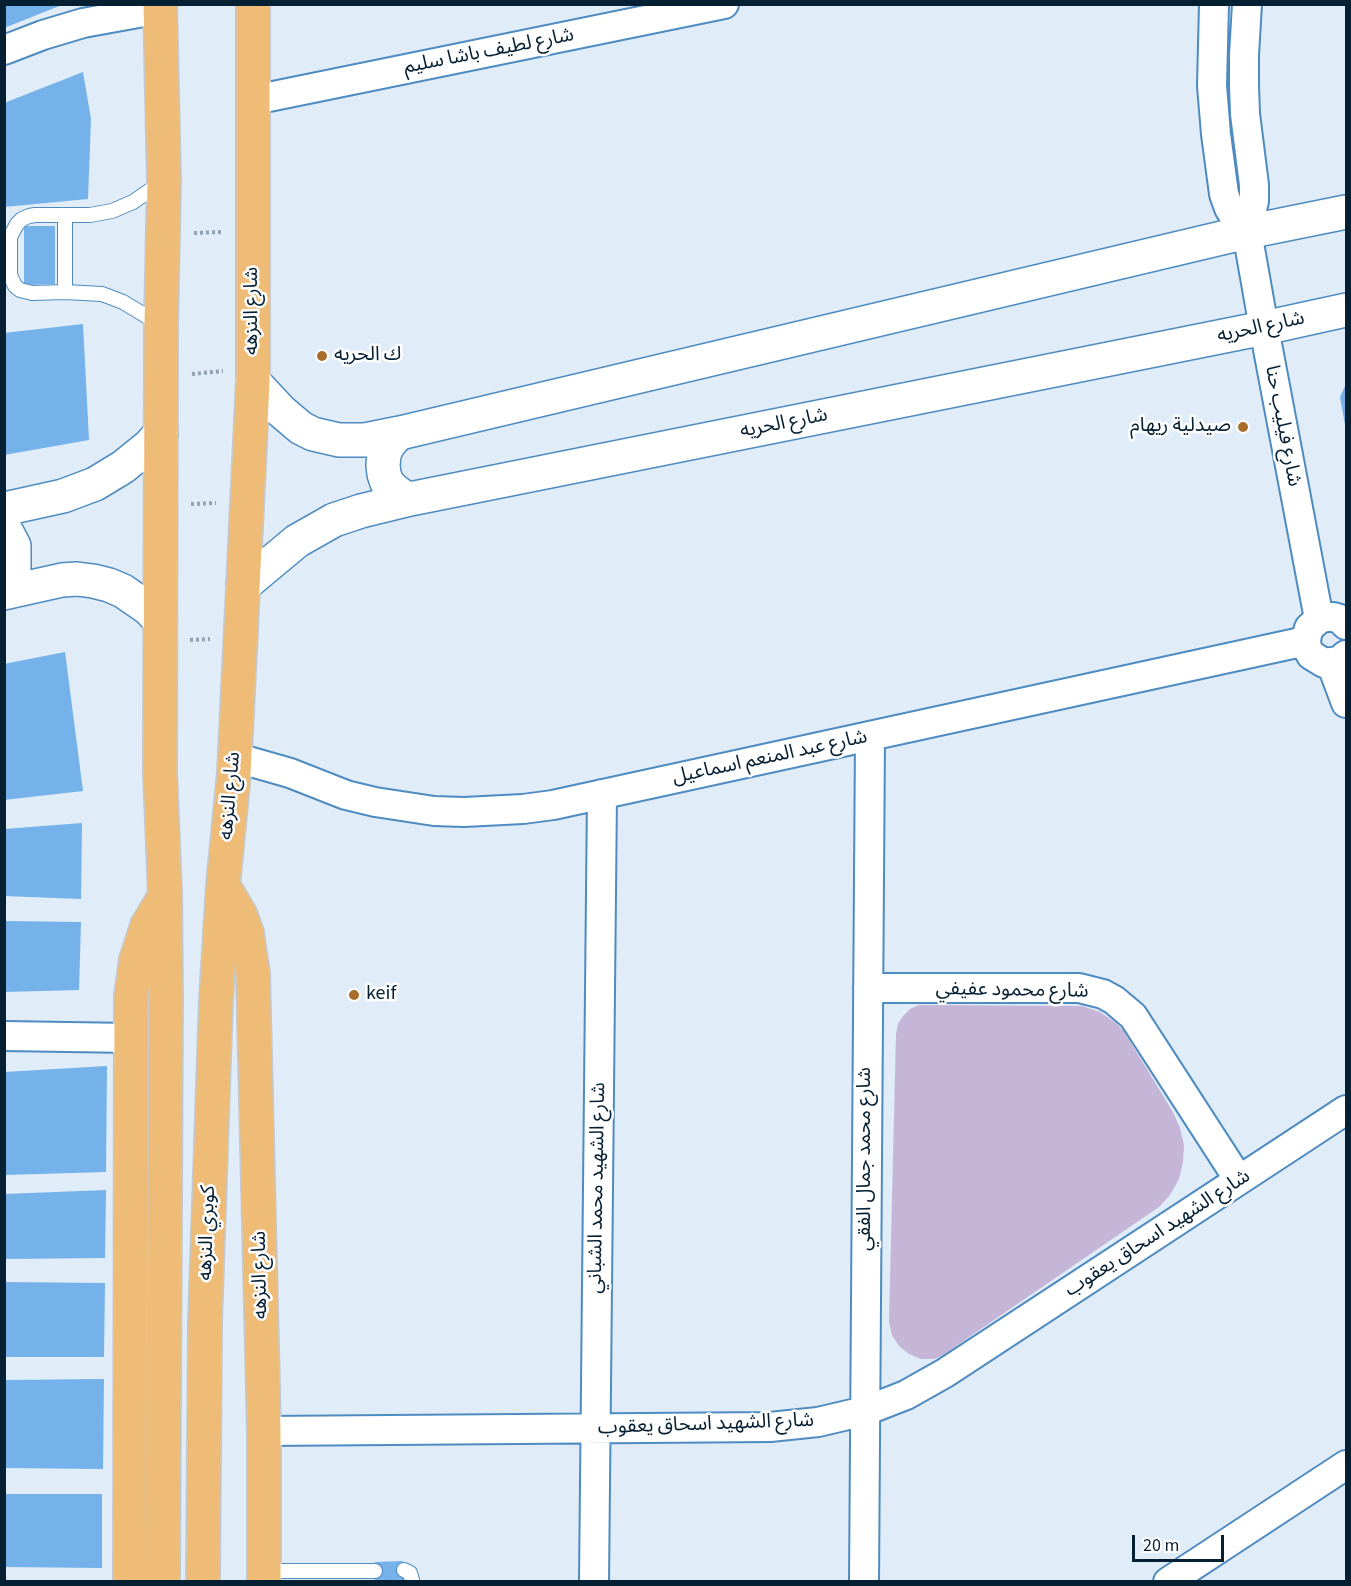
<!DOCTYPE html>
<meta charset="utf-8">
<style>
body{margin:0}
#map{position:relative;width:1351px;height:1586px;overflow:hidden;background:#e0ecf8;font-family:"Source Sans 3",sans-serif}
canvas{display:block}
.frame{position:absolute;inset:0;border:6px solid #051f33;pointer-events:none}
.scale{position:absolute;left:1132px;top:1535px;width:92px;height:27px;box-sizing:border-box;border:3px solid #051f33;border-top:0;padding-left:8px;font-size:18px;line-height:21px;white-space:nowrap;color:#051f33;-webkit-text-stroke:4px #fff;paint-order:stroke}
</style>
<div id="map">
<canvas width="1351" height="1586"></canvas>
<div class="frame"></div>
<div class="scale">20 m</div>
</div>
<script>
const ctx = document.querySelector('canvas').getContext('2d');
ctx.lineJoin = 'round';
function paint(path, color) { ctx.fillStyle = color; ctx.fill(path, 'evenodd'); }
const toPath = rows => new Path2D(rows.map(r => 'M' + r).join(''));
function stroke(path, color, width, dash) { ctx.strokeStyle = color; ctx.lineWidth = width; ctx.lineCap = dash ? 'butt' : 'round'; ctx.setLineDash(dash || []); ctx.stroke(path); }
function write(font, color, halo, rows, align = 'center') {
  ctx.font = font + ' "Source Sans 3","Noto Sans Arabic",sans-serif'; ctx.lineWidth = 5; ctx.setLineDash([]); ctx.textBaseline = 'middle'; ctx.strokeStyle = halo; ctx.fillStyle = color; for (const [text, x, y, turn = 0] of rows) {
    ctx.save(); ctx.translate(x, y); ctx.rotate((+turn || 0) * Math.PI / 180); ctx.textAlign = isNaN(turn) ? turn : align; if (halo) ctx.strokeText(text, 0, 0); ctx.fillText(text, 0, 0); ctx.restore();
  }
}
const green = toPath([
 [919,1005,1082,1006,1100,1012,1116,1023,1123,1030,1173,1112,1180,1128,1184,1145,1183,1162,1179,1179,1170,1195,1159,1207,956,1346,946,1354,934,1359,921,1359,909,1354,899,1346,892,1335,889,1322,896,1034,898,1024,903,1016,910,1009]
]);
const building = toPath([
 [4,4,62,4,62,5,4,28],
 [83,72,91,119,88,199,4,207,4,103],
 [24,226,55,226,55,284,24,285],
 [83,324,89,440,4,455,4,333],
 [1346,384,1346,425,1345,425,1340,397],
 [65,652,83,791,4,800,4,664],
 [82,823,81,899,4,896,4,829],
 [4,921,81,922,79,990,4,992],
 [107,1066,106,1172,4,1175,4,1072],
 [106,1190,105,1258,4,1259,4,1194],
 [4,1282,105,1283,104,1357,4,1357],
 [104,1379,103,1469,4,1468,4,1380],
 [4,1494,102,1494,102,1568,4,1567],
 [403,1561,404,1575,414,1582,375,1582,375,1562]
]);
const path = toPath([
 [194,233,222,232],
 [192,374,223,371],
 [191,504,216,503],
 [190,640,210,639]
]);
const service = toPath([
 [65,215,65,292],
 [161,325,123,302,102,294,65,292,32,293,20,290,15,286,10,275,10,237,17,224,22,219,29,216,35,215,90,215,112,211,133,202,162,182],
 [404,1570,410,1573,412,1580],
 [264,1571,375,1571]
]);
const minor = toPath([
 [1214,4,1212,86,1216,134,1224,194,1229,208,1237,221,1247,232],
 [1247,4,1244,55,1244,85,1245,114,1254,185,1254,201,1247,232,1264,328,1319,619],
 [4,50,43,35,83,23,160,9],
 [254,100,724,4],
 [1346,625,1340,619,1333,617,1326,617,1319,619,1309,628,1307,635,1306,641,1307,648,1311,655,1324,663,1339,661,1346,655],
 [1331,663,1346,703],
 [234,757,290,773,346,795,375,802,434,811,464,812,523,809,553,805,1306,641],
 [868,988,1079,988,1103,994,1114,1000,1133,1016,1239,1180],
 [4,1036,131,1038],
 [264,1431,770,1427,818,1422,865,1411,906,1395,945,1373,1346,1110],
 [594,1582,602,794],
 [864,1582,870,736],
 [1168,1582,1346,1465]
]);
const tertiary = toPath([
 [253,381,281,411,301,428,313,434,339,440,365,440,400,433,1247,232,1346,212],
 [400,433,393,439,387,447,384,455,383,465,384,474,387,483,394,490,402,496,410,499],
 [4,509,63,496,95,484,123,467,149,446,161,433],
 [4,527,14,546,14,568,10,578,4,588],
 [243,586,297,541,334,520,361,511,410,499,1264,328,1346,310],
 [4,593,62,580,77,579,93,581,109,585,123,591,149,609,160,621]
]);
const primary = toPath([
 [160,4,164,181,161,325,160,772,165,895,166,998,163,1582],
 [223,885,240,914,247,933,253,974,264,1431,264,1582],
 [130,1582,131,996,136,960,147,926,163,899],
 [203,1582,205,1321,216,1000,223,885,234,773,253,381,253,4]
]);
const markers = [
 [322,356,6,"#a76e2c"],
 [1243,427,6,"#a76e2c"],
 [354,995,6,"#a76e2c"]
];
const streetNames = [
 ["شارع لطيف باشا سليم",489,52,-11],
 ["شارع النزهه",253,311,-90],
 ["شارع الحريه",1261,328,-12],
 ["شارع الحريه",784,424,-11],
 ["شارع فيليب حنا",1282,426,79],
 ["شارع عبد المنعم اسماعيل",770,758,-12],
 ["شارع النزهه",231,796,-85],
 ["شارع محمود عفيفي",1012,991,1],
 ["شارع محمد جمال الفقي",866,1159,-90],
 ["شارع الشهيد محمد الشباني",598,1188,-89],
 ["كوبري النزهه",208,1233,-88],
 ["شارع الشهيد اسحاق يعقوب",1158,1234,-33],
 ["شارع النزهه",261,1275,-91],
 ["شارع الشهيد اسحاق يعقوب",706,1425,-2]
];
const poiNames = [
 ["ك الحريه",334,356],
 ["صيدلية ريهام",1231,427,"right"],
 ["keif",366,995]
];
paint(green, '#c5b5d7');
paint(building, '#74b2e9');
stroke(service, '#4e8bc0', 16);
stroke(minor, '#4e8bc0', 32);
stroke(tertiary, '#4e8bc0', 36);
stroke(primary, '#c3c9ce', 36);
stroke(path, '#91a2b1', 4, [3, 3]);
stroke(service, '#fff', 14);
stroke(minor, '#fff', 28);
stroke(tertiary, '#fff', 33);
stroke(primary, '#efbc77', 33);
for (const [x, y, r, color] of markers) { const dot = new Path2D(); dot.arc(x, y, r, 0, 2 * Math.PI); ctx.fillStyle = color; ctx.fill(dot); stroke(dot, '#fff', 2); }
write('20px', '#051f33', '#fff', streetNames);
write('20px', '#051f33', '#fff', poiNames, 'left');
</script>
